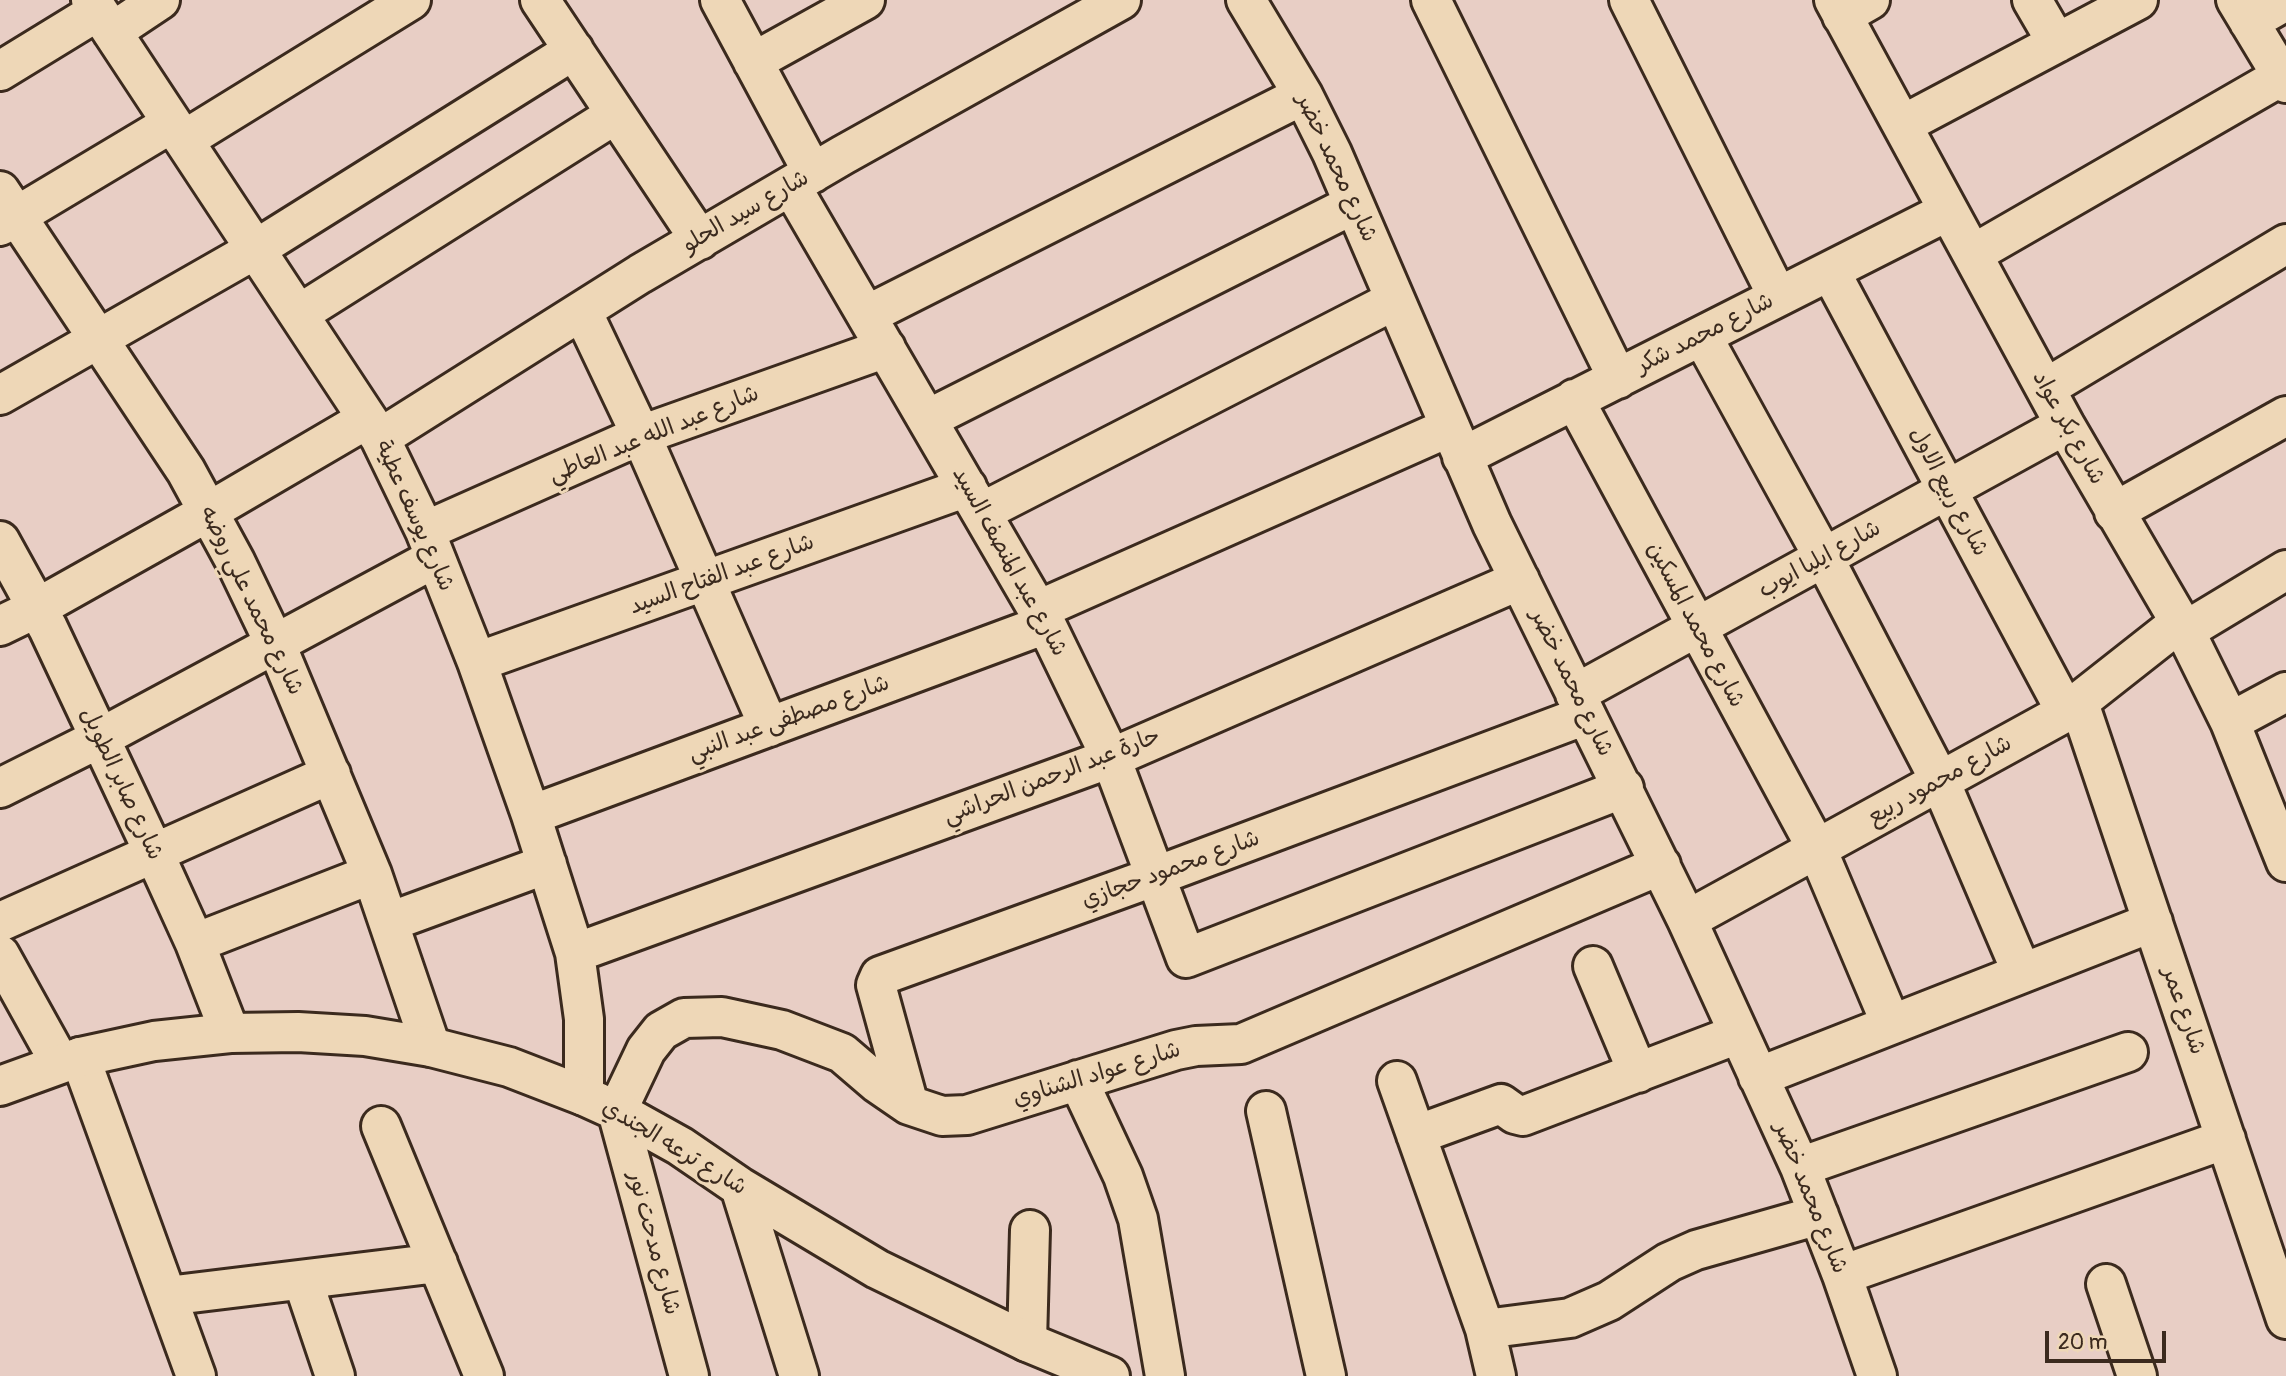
<!DOCTYPE html>
<meta charset="utf-8">
<style>
body{margin:0}
#map{position:relative;width:2286px;height:1376px;overflow:hidden;background:#e8cec5;font-family:Pangolin,sans-serif}
canvas{display:block}
.scale{position:absolute;left:2045px;top:1331px;width:121px;height:32px;box-sizing:border-box;border:4px solid #3b2a1e;border-top:0;padding-left:9px;font-size:21px;line-height:24px;white-space:nowrap;color:#3b2a1e;-webkit-text-stroke:5px #eed7b7;paint-order:stroke}
</style>
<div id="map">
<canvas width="2286" height="1376"></canvas>
<div class="scale">20 m</div>
</div>
<script>
const ctx = document.querySelector('canvas').getContext('2d');
ctx.lineJoin = 'round';
const toPath = rows => new Path2D(rows.map(r => 'M' + r).join(''));
function stroke(path, color, width, dash) { ctx.strokeStyle = color; ctx.lineWidth = width; ctx.lineCap = dash ? 'butt' : 'round'; ctx.setLineDash(dash || []); ctx.stroke(path); }
function write(font, color, halo, rows, align = 'center') {
  ctx.font = font + ' Pangolin,"Playpen Sans Arabic",sans-serif'; ctx.lineWidth = 6; ctx.setLineDash([]); ctx.textBaseline = 'middle'; ctx.strokeStyle = halo; ctx.fillStyle = color; for (const [text, x, y, turn = 0] of rows) {
    ctx.save(); ctx.translate(x, y); ctx.rotate((+turn || 0) * Math.PI / 180); ctx.textAlign = isNaN(turn) ? turn : align; if (halo) ctx.strokeText(text, 0, 0); ctx.fillText(text, 0, 0); ctx.restore();
  }
}
const street = toPath([
 [91,0,380,438,425,531,477,662,531,815,575,953,584,1019,584,1096],
 [540,0,700,240],
 [720,0,813,173],
 [1246,0,1303,95,1332,153,1492,524,1687,920,1800,1167,1842,1275,1877,1376],
 [1431,0,1618,379],
 [1629,0,1778,297],
 [1834,0,2065,425,2185,631,2230,722,2286,862],
 [2032,0,2057,43],
 [2236,0,2286,83],
 [1842,16,1870,0],
 [2249,22,2286,1],
 [112,32,160,0],
 [753,62,865,0],
 [0,71,98,11],
 [1902,125,2138,0],
 [184,140,411,0],
 [791,186,1046,624,1111,758,1186,958,1624,788],
 [0,191,186,471,235,561,283,661,372,874,431,1047],
 [0,226,172,123],
 [1973,254,2282,76],
 [1830,271,2066,712],
 [582,311,641,435,769,727],
 [299,314,616,114],
 [867,315,1303,95],
 [1702,336,1824,558,1940,781,2022,973],
 [2046,388,2286,244],
 [0,395,256,249,574,50],
 [1574,399,1817,849,1891,1024],
 [928,419,1354,204],
 [380,438,640,274,843,155,1121,0],
 [1462,457,1948,211],
 [982,512,1395,300],
 [2114,512,2286,416],
 [425,531,641,435,886,348],
 [0,541,48,628,154,853,195,943,230,1033],
 [1038,610,1450,427],
 [0,626,37,608,208,512,367,419],
 [2185,631,2286,570],
 [477,662,967,487],
 [1575,694,2065,425],
 [2079,703,2286,1319],
 [2230,722,2286,692],
 [0,788,100,738,435,558],
 [531,815,1046,624],
 [1687,920,2066,712,2179,623],
 [0,922,331,774],
 [389,922,547,864],
 [195,943,372,874],
 [575,953,1111,758,1520,580],
 [0,955,60,1063],
 [1593,966,1638,1073],
 [80,1057,196,1376],
 [1758,1077,2153,922],
 [1078,1080,1123,1176,1138,1219,1165,1376],
 [1397,1081,1485,1329,1496,1376],
 [909,1105,876,985,880,976,1156,876,1586,715],
 [617,1111,646,1050,661,1031,684,1018,722,1017,782,1030,842,1053,877,1083,909,1105,942,1116,967,1115,1176,1050,1196,1046,1241,1044,1661,865],
 [1266,1111,1326,1376],
 [381,1126,484,1376],
 [1416,1135,1501,1104,1515,1114,1523,1116,1738,1034],
 [1800,1167,2128,1052],
 [1842,1275,2226,1139],
 [303,1281,335,1376],
 [2106,1284,2137,1376],
 [167,1296,438,1263],
 [1485,1329,1570,1318,1609,1301,1669,1262,1696,1250,1819,1215],
 [1027,1342,1030,1230]
]);
const secondary = toPath([
 [0,1086,80,1057,154,1041,230,1033,298,1032,365,1036,431,1047,509,1067,584,1096,617,1111,680,1146,740,1187,877,1269,1027,1342,1110,1376],
 [617,1111,689,1376],
 [740,1187,799,1376]
]);
const streetNames = [
 ["شارع محمد خضر",1336,168,65],
 ["شارع سيد الحلو",746,212,-30],
 ["شارع محمد شكر",1705,334,-27],
 ["شارع بكر عواد",2068,428,61],
 ["شارع عبد الله عبد العاطي",654,435,-22],
 ["شارع ربيع الاول",1948,492,62],
 ["شارع يوسف عطية",414,516,66],
 ["شارع ايليا ايوب",1820,560,-29],
 ["شارع عبد المنصف السيد",1009,562,61],
 ["شارع عبد الفتاح السيد",722,575,-20],
 ["شارع محمد علي روضه",251,601,64],
 ["شارع محمد المسكين",1695,625,62],
 ["شارع محمد خضر",1571,683,64],
 ["شارع مصطفى عبد النبي",789,719,-20],
 ["حارة عبد الرحمن الحراشي",1052,777,-21],
 ["شارع محمود ربيع",1940,781,-29],
 ["شارع صابر الطويل",121,784,65],
 ["شارع محمود حجازي",1171,870,-20],
 ["شارع عمر",2183,1011,71],
 ["شارع عواد الشناوي",1097,1075,-17],
 ["شارع ترعه الجندي",674,1148,31],
 ["شارع محمد خضر",1810,1198,68],
 ["شارع مدحت نور",653,1243,75]
];
stroke(street, '#3b2a1e', 44);
stroke(secondary, '#3b2a1e', 44);
stroke(street, '#eed7b7', 38);
stroke(secondary, '#eed7b7', 38);
write('23px', '#3b2a1e', '#eed7b7', streetNames);
</script>
